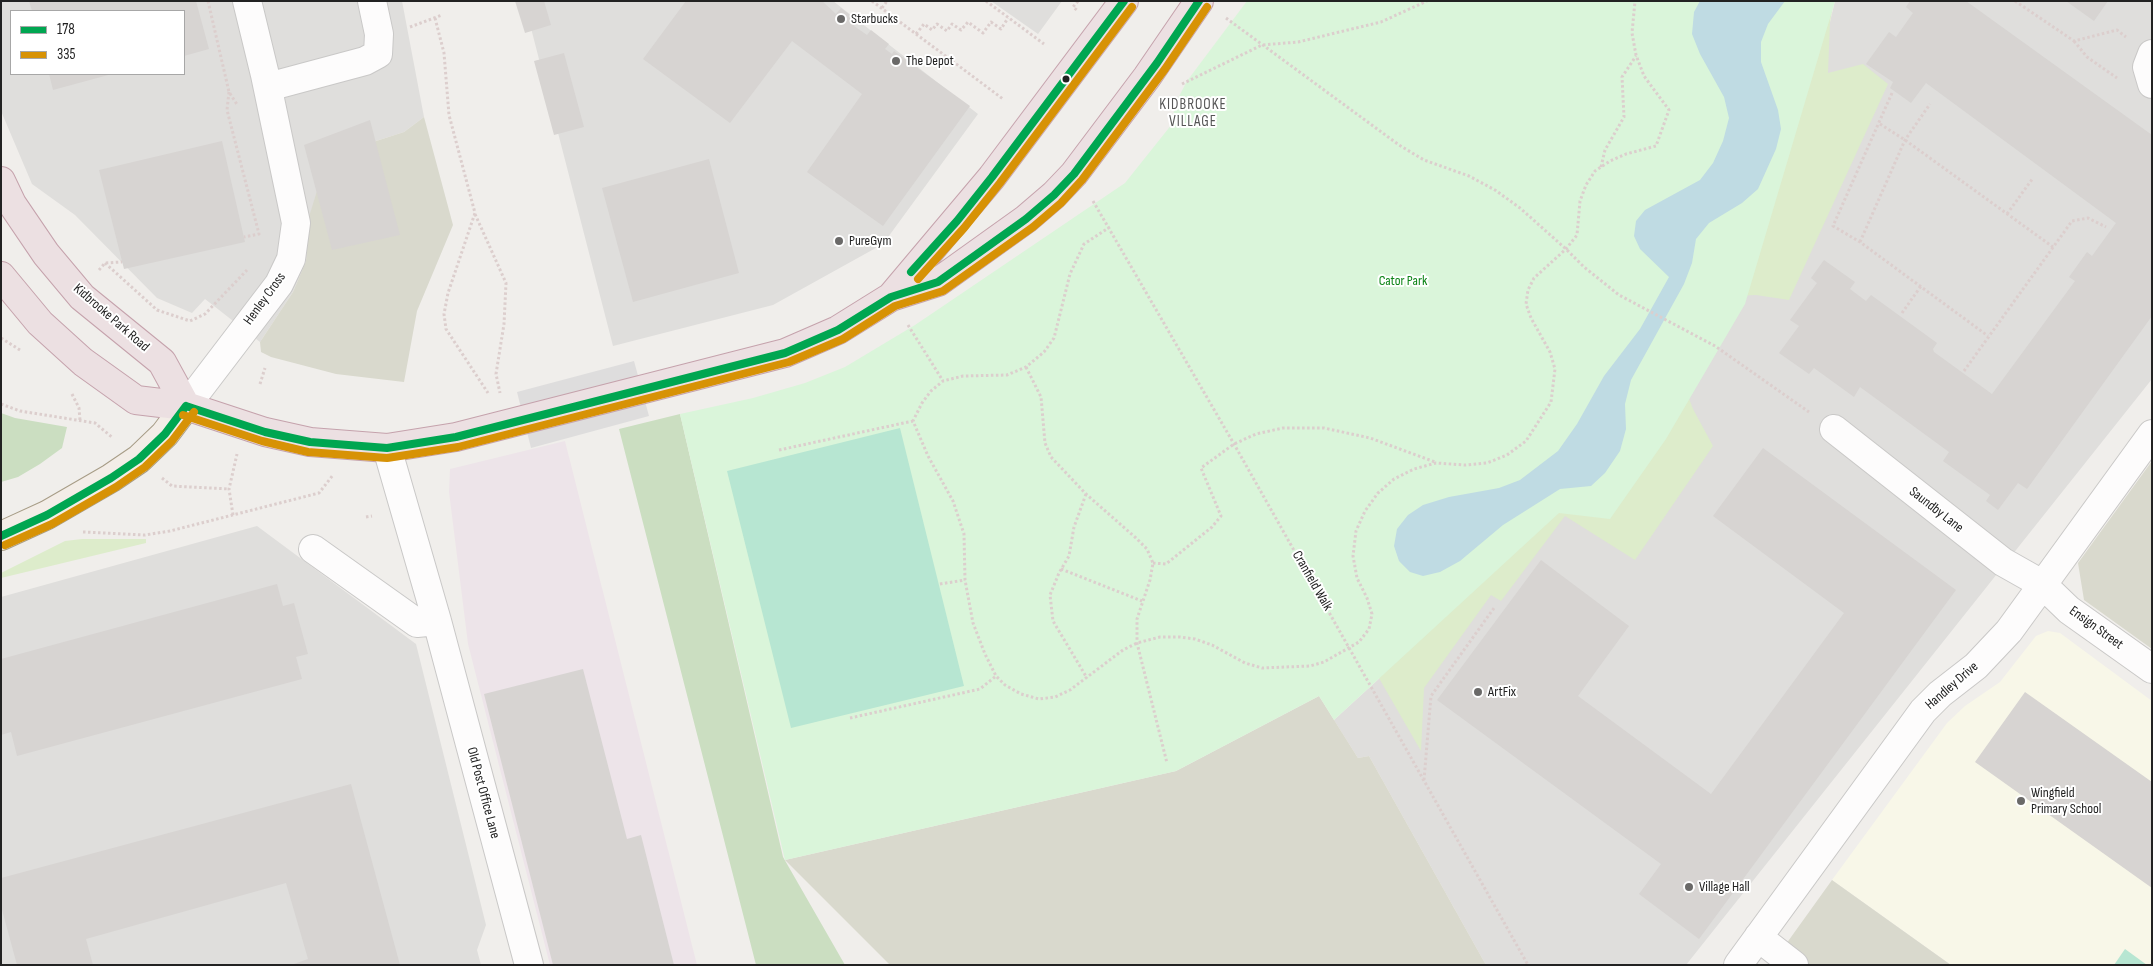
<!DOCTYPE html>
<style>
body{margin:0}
#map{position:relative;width:2153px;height:966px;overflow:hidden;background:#f0eeeb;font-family:"Sofia Sans Condensed",sans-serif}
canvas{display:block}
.frame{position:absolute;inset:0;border:2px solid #222;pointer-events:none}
.legend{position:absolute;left:10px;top:10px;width:175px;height:65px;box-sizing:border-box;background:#fff;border:1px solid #a7a7a7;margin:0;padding:6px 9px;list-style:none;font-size:15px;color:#222}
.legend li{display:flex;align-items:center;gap:10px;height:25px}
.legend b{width:25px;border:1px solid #a7a7a7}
</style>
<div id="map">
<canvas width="2153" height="966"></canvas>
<div class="frame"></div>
<ul class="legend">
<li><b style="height:6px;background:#00a651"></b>178</li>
<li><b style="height:6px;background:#d79205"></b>335</li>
</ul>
</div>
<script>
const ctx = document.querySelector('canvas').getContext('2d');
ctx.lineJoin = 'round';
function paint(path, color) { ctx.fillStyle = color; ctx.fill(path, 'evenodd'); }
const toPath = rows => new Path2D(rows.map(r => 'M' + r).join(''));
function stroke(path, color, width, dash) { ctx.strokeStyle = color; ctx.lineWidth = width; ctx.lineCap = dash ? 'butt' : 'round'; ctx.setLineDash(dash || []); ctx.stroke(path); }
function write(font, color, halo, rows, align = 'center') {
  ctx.font = font + ' "Sofia Sans Condensed",sans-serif'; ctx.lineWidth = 4; ctx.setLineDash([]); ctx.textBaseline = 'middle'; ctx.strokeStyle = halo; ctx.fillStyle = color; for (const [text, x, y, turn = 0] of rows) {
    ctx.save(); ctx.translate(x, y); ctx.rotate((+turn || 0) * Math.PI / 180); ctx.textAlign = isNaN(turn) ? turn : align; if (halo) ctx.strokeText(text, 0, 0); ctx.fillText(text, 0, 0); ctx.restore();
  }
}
const residential = toPath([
 [1,1,402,1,424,117,404,132,342,152,308,220,306,261,293,292,260,342,205,299,192,313,157,298,75,215,32,184,1,111],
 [11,11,184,11,184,74,11,74],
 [524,1,833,1,978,114,883,244,773,305,613,346],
 [991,1,1062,1,1038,34],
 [1835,1,2152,1,2152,379,1686,965,1486,965,1369,756,1358,758,1334,720,1394,665,1830,22],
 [257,526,416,644,486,925,477,950,481,965,1,965,1,597]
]);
const industrial = toPath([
 [565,441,697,965,550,965,468,644,449,492,450,469]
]);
const education = toPath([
 [2048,631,2060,633,2152,701,2152,965,1951,965,1832,880,1947,723,1965,706,2000,682,2036,636]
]);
const construction = toPath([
 [424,117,453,225,417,311,404,382,336,374,271,357,261,352,260,342,293,292,306,261,308,220,317,191,342,152,404,132],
 [2152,461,2152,649,2084,600,2078,563],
 [1319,696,1358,758,1369,756,1486,965,890,965,785,860,1176,771],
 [1832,880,1951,965,1771,965]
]);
const grass = toPath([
 [1834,1,1830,22,1828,73,1863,64,1888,84,1789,300,1756,295,1734,296],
 [1683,383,1693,409,1713,446,1635,560,1565,516,1501,601,1491,595,1424,688,1421,751,1361,647],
 [82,539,146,539,146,543,1,578,1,573,65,541]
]);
const forest = toPath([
 [1,413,15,418,67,427,62,448,40,464,18,477,1,482],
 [680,414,783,857,845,965,756,965,619,429]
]);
const park = toPath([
 [1247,1,1835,1,1745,304,1666,439,1610,519,1559,513,1334,720,1319,696,1176,771,785,860,680,414,753,398,805,383,845,367,915,325,1125,183,1172,124,1175,104,1187,81]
]);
const pitch = toPath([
 [900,428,964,686,791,728,727,471],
 [2125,949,2147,965,2114,965]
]);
const water = toPath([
 [1700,1,1785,1,1768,24,1761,42,1761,62,1778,110,1781,129,1776,149,1758,189,1742,203,1709,223,1696,239,1692,263,1684,284,1631,380,1625,404,1626,429,1620,451,1605,473,1591,486,1560,489,1503,525,1460,561,1440,572,1423,576,1410,572,1399,561,1394,546,1397,529,1408,515,1423,505,1449,497,1499,488,1520,480,1558,451,1577,424,1604,376,1640,329,1669,277,1640,249,1634,236,1636,221,1645,210,1700,180,1713,163,1723,141,1729,118,1724,97,1700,54,1692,34,1694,12]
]);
const pier = toPath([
 [634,361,649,416,531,448,517,392]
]);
const building = toPath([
 [29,1,196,1,209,49,184,56,184,11,32,11],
 [515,1,544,1,551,25,525,33],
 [686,1,822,1,836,14,841,8,858,21,854,26,867,35,871,30,889,44,885,49,892,54,894,51,970,106,883,226,807,172,862,94,792,41,730,123,643,59],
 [1910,1,1966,1,2152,135,2152,316,2027,489,2018,483,1998,510,1986,501,1990,495,1943,461,1949,452,1860,387,1854,397,1814,368,1809,374,1779,353,1799,326,1790,320,1817,283,1811,278,1824,260,1855,282,1850,289,1866,301,1871,295,1937,343,1933,349,1934,352,1992,394,2075,281,2069,277,2087,252,2092,256,2116,223,1926,83,1911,103,1890,88,1893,82,1866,64,1889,32,1896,37,1913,13,1906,7],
 [2066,1,2108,1,2094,21],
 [564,53,584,127,554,135,534,61],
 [49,74,112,74,53,90],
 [370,120,400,235,332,250,304,145],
 [222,141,245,242,124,269,99,170],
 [709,159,739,273,633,302,602,188],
 [1763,448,1956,590,1699,939,1639,894,1661,864,1437,700,1541,560,1629,626,1578,696,1711,794,1844,613,1713,516],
 [277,584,283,606,294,603,308,654,296,657,302,679,17,756,11,732,1,735,1,659],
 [583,669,627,839,641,835,674,965,553,965,484,694],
 [2025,692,2152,782,2152,888,1975,762],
 [351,784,400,965,291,965,308,959,286,883,86,939,93,965,17,965,1,906,1,878]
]);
const path = toPath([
 [208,1,229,92,238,106],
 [872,1,1003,99],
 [986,1,1044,44],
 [1078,1,1073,7,1078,11],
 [2015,1,2074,41,2117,30,2126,37],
 [882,8,887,1],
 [435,18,444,53,449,115,475,213,448,293,444,314,446,329,488,393],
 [1226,18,1399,145,1424,160,1469,176,1495,190,1520,208,1566,249,1584,267,1619,295,1715,346,1809,412],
 [410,27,442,15],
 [916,34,924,24,932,30,937,24,947,31,952,24,961,30,968,22,983,33,991,22,1001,29,1008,18],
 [2074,41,2087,57,2117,78],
 [1182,84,1262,45,1298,42,1381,22,1427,1],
 [229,92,227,110,259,234,244,237],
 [1892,93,1833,226,1860,242,1988,336],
 [1880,124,1905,140,2053,247],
 [1601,167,1605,150,1624,117,1622,77,1636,56],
 [1093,201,1234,444,1528,965],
 [475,214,506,283,504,324,496,374,500,393],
 [2007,214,2033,178],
 [1110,227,1084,244,1070,274,1054,338,1044,352,1026,367,1007,375,963,376,943,381,931,391,922,403,913,421,928,456,953,501,964,534,965,580,973,623,985,654,996,676,1005,685,1021,694,1039,699,1055,697,1070,690,1123,650,1137,643,1160,637,1180,637,1195,639,1212,645,1245,663,1262,668,1310,666,1324,662,1359,642,1369,629,1372,614,1367,598,1357,578,1353,556,1356,531,1365,511,1378,493,1394,479,1414,469,1436,463,1465,465,1487,463,1507,455,1526,441,1551,402,1555,369,1550,352,1531,318,1526,304,1528,290,1534,278,1566,249,1577,235,1580,201,1586,185,1595,171,1610,161,1626,154,1656,146,1669,110,1644,76,1636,55,1632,33,1635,1],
 [1860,242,1905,140,1930,104],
 [105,263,157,310,190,321,205,314,247,270],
 [99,270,105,263,122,262],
 [1902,313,1921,286],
 [908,325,943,381],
 [1,338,20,350],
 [1026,367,1041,397,1045,443,1051,457,1086,494,1136,538,1147,549,1153,563,1150,580,1137,619,1137,643,1167,763],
 [1964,371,2072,221,2088,218,2106,227],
 [260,384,265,368],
 [72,394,79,408,80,420],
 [1,404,20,411,95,423,113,438],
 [779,450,913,421],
 [162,478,172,486,229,489],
 [1086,494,1074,527,1069,556,1059,573,1050,595,1053,621,1087,678],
 [233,515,229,489,237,454],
 [366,517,372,516],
 [83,532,145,535,170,531,319,493,333,475],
 [1153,563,1166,564,1212,527,1221,516,1201,468,1234,444,1256,434,1283,428,1324,428,1370,438,1435,462],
 [1061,569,1142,601],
 [940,584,965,580],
 [850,718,980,689,996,676],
 [1424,780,1431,696,1494,608]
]);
const minor = toPath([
 [2152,54,2147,67,2152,84],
 [268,87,365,61,378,54,379,34,372,1],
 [186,406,279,284,291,259,296,223,265,75,247,1],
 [1834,429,2003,562,2042,584,2069,610,2152,669],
 [387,448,437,621,529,965],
 [313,549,417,623,437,621],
 [1758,937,1794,965],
 [1738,965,1923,711,1940,694,1976,666,2009,631,2152,434]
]);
const major = toPath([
 [1,536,47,515,111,478,139,459,165,434,186,406]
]);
const highway = toPath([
 [1,181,12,204,46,254,82,297,162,362,186,406],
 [1,276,40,323,83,362,136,400,186,406,265,432,310,442,387,448,456,437,785,353,838,330,891,297,938,282,1026,219,1054,195,1074,174,1147,77,1199,1],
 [891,297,992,177,1124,1]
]);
const bus1 = toPath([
 [911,272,957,221,992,177,1124,1],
 [186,406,265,432,310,442,387,448,456,437,785,353,838,330,891,297,938,282,1026,219,1054,195,1074,174,1157,63,1199,1],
 [1,536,47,515,111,478,139,459,165,434,186,406]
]);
const bus2 = toPath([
 [918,279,964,228,1000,183,1132,7],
 [183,415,262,441,308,452,387,458,458,447,789,362,843,339,895,306,943,291,1033,227,1061,203,1082,180,1165,69,1207,7],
 [5,545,52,524,116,487,145,467,172,441,194,412]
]);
const markers = [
 [841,19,5,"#6a6968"],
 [896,61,5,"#6a6968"],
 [1066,79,4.5,"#222"],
 [839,241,5,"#6a6968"],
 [1478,692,5,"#6a6968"],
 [2021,801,5,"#6a6968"],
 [1689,887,5,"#6a6968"]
];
const poiNames = [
 ["Starbucks",851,19],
 ["The Depot",906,61],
 ["PureGym",849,241],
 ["ArtFix",1488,692],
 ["Wingfield",2031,793],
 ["Primary School",2031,809],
 ["Village Hall",1699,887]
];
const parkNames = [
 ["Cator Park",1403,281]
];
const streetNames = [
 ["Henley Cross",265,299,-54],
 ["Kidbrooke Park Road",111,318,41],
 ["Saundby Lane",1936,510,38],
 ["Cranfield Walk",1312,581,60],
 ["Ensign Street",2096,628,36],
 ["Handley Drive",1952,686,-41],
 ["Old Post Office Lane",483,793,75]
];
const neighbourhoodNames = [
 ["KIDBROOKE",1193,105],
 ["VILLAGE",1193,122]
];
paint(residential, '#dfdedc');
paint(industrial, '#ede4e9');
paint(education, '#f8f7e8');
paint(construction, '#d9d9cd');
paint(grass, '#ddeccb');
paint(forest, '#cbdec1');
paint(park, '#daf5da');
paint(pitch, '#b7e6d2');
paint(water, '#bfdbe3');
paint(pier, '#dedddd');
paint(building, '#d7d4d2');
stroke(minor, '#c9c8c7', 30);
stroke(major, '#a79c86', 30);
stroke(highway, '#c5a2ac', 30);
stroke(path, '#dccecd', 3, [2.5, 2.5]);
stroke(minor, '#fdfcfc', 28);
stroke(major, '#f3ede7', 28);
stroke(highway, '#ece0e2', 28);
stroke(bus1, '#00a651', 8);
stroke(bus2, '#d79205', 8);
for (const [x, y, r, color] of markers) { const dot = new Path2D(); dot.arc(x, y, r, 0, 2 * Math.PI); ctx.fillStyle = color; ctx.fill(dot); stroke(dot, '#fff', 2); }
write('14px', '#222', '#fff', poiNames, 'left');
write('14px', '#0c8416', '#fff', parkNames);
write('14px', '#222', '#fff', streetNames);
ctx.letterSpacing = '1px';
write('15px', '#555', '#fff', neighbourhoodNames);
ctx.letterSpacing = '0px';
</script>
